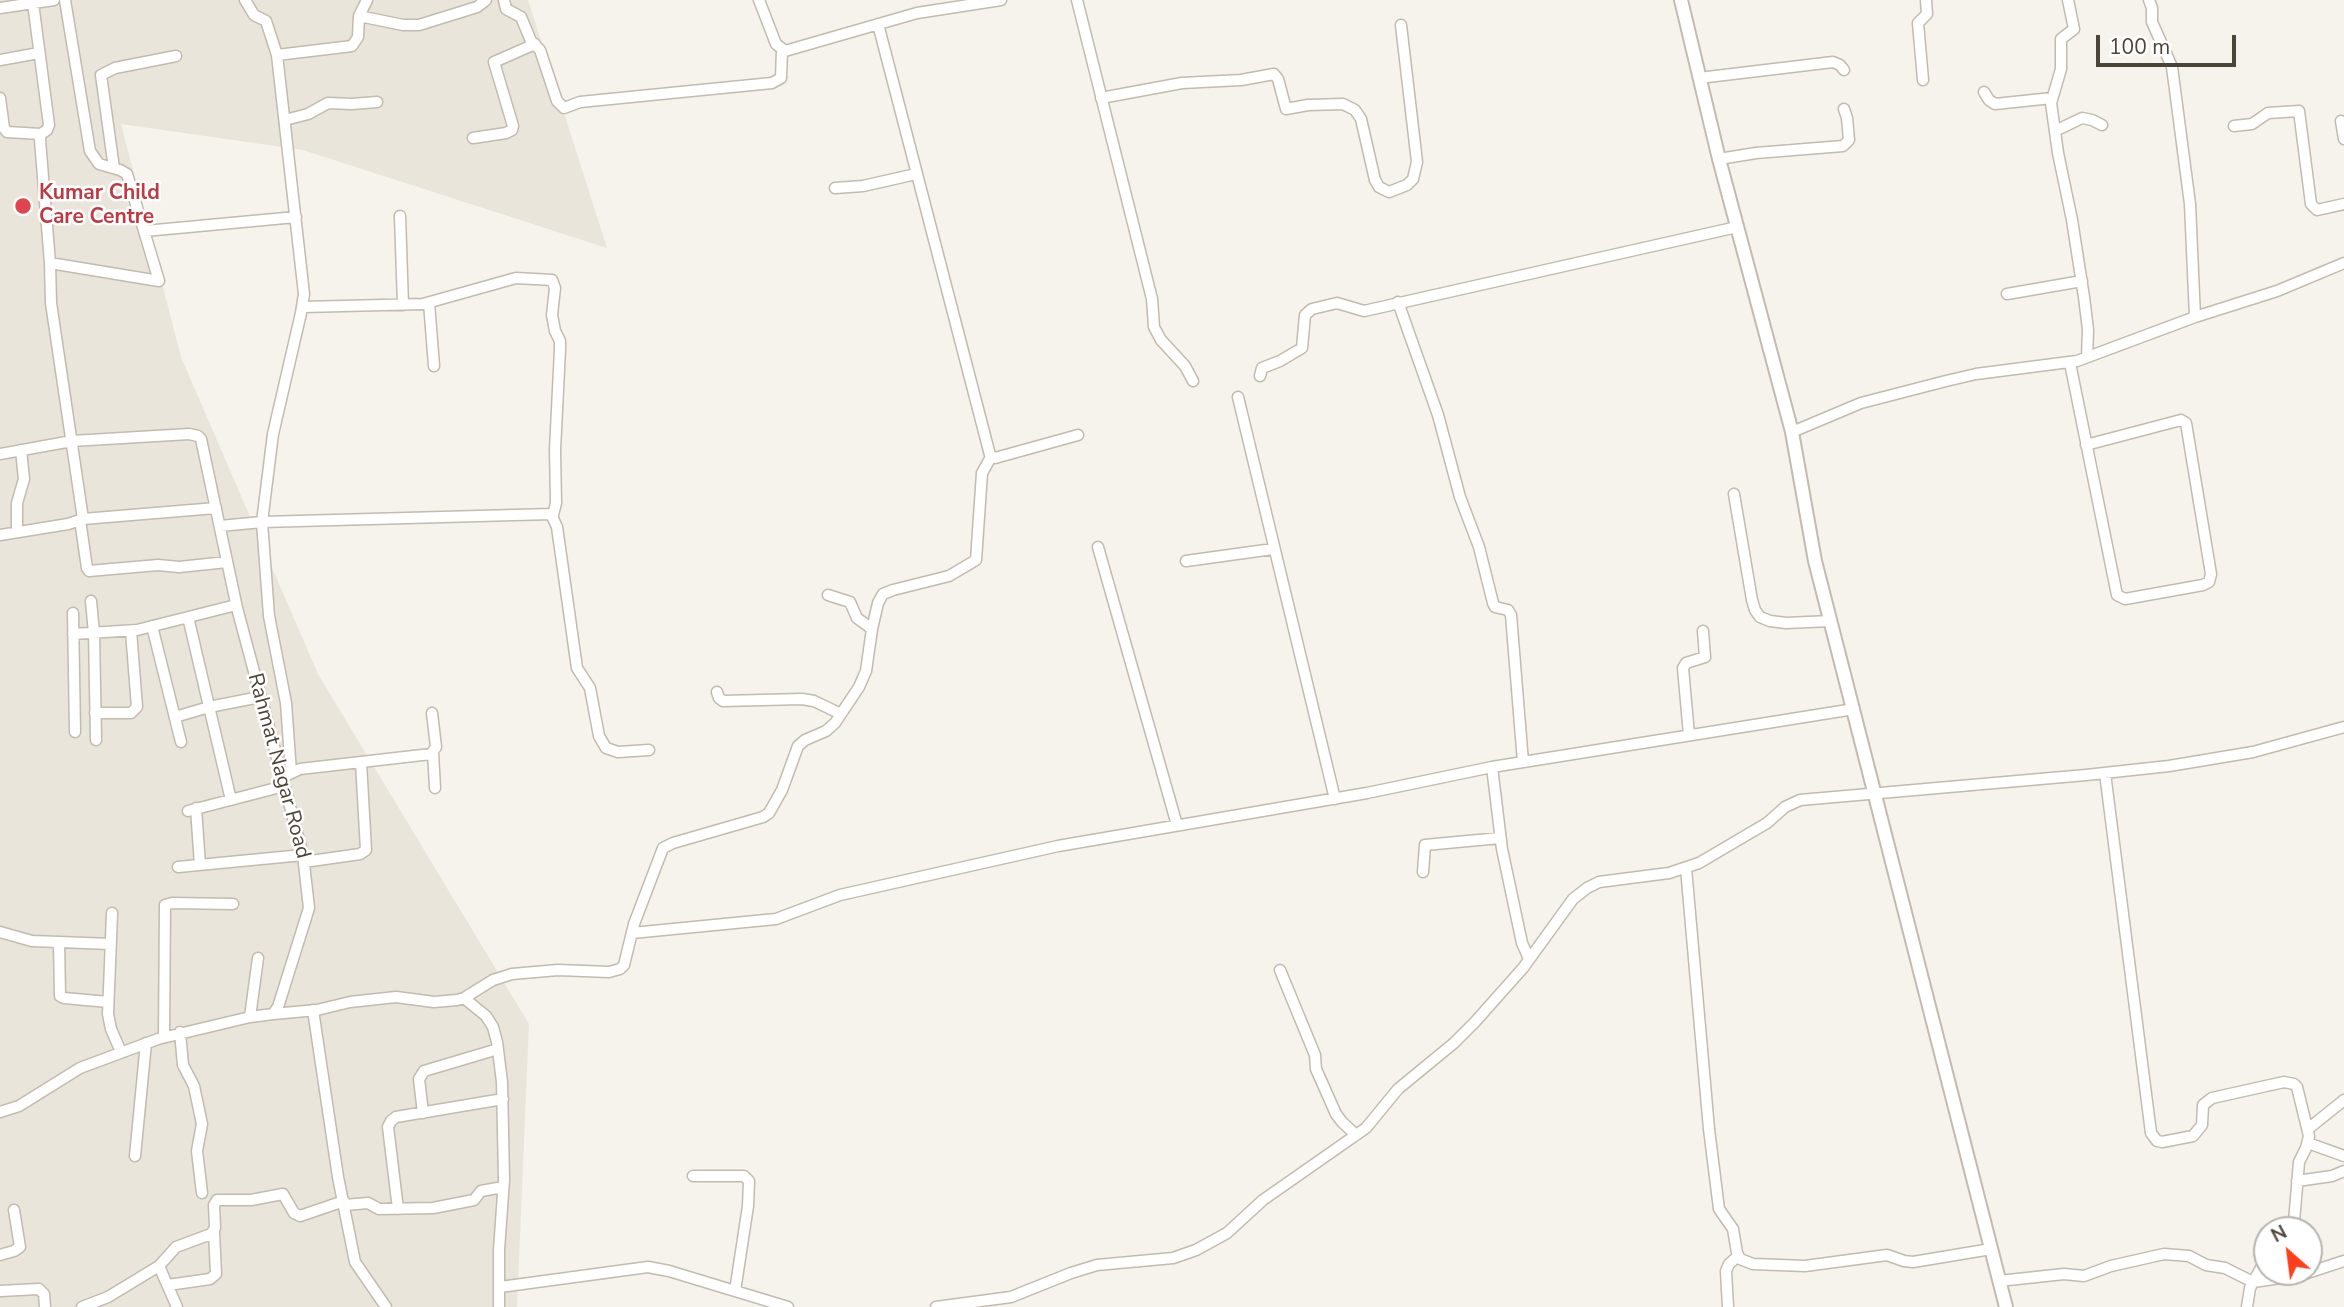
<!DOCTYPE html>
<style>
body{margin:0}
#map{position:relative;width:2344px;height:1307px;overflow:hidden;background:#f6f3ec;font-family:"Nunito Sans",sans-serif}
canvas{display:block}
.north{position:absolute;left:2253px;top:1216px;width:70px;height:70px;box-sizing:border-box;background:#fff;border:2px solid #b7b4b0;border-radius:50%;rotate:332deg;font-size:19px;font-weight:700;line-height:28px;text-align:center;color:#4b4439}
.north::after{content:'';display:block;margin:auto;width:24px;height:32px;background:#fc3f1d;clip-path:polygon(50% 0,100% 100%,50% 72%,0 100%)}
.scale{position:absolute;left:2096px;top:35px;width:140px;height:32px;box-sizing:border-box;border:4px solid #4b4439;border-top:0;padding-left:9px;font-size:21px;line-height:24px;white-space:nowrap;color:#4b4439;-webkit-text-stroke:5px #fff;paint-order:stroke}
</style>
<div id="map">
<canvas width="2344" height="1307"></canvas>
<div class="north">N</div>
<div class="scale">100 m</div>
</div>
<script>
const ctx = document.querySelector('canvas').getContext('2d');
ctx.lineJoin = 'round';
function paint(path, color) { ctx.fillStyle = color; ctx.fill(path, 'evenodd'); }
const toPath = rows => new Path2D(rows.map(r => 'M' + r).join(''));
function stroke(path, color, width, dash) { ctx.strokeStyle = color; ctx.lineWidth = width; ctx.lineCap = dash ? 'butt' : 'round'; ctx.setLineDash(dash || []); ctx.stroke(path); }
function write(font, color, halo, rows, align = 'center') {
  ctx.font = font + ' "Nunito Sans",sans-serif'; ctx.lineWidth = 5; ctx.setLineDash([]); ctx.textBaseline = 'middle'; ctx.strokeStyle = halo; ctx.fillStyle = color; for (const [text, x, y, turn = 0] of rows) {
    ctx.save(); ctx.translate(x, y); ctx.rotate((+turn || 0) * Math.PI / 180); ctx.textAlign = isNaN(turn) ? turn : align; if (halo) ctx.strokeText(text, 0, 0); ctx.fillText(text, 0, 0); ctx.restore();
  }
}
const residential = toPath([
 [0,0,528,0,607,248,303,150,121,124,181,357,318,674,529,1024,517,1307,0,1307]
]);
const minor = toPath([
 [245,0,254,15,266,21,277,55,352,46,358,37,359,16,367,0],
 [504,0,506,9,521,17,531,41,540,50,557,101,564,108,580,102,772,83,781,78,782,50],
 [759,0,776,44,785,51,917,13,1001,0],
 [1077,0,1152,299,1154,327,1161,340,1185,366,1193,381],
 [2068,0,2074,29,2061,39,2061,69,2051,103,2058,153,2072,220,2084,297,2088,330,2087,357],
 [2149,0,2152,8,2152,22,2172,67,2190,204,2195,317],
 [0,8,54,0],
 [359,16,403,25,419,25,477,7,486,0],
 [878,24,990,455,995,458,1078,435],
 [277,55,304,294,301,313,273,434,262,522,269,616,286,703,291,772],
 [0,60,39,53],
 [1699,78,1833,62,1840,65,1844,70],
 [1923,80,1918,23,1927,14,1926,0],
 [1984,92,1989,100,1995,104,2052,98],
 [0,98,4,128,7,132,41,134],
 [1101,98,1182,83,1241,80,1274,74,1278,79,1286,109,1308,105,1343,104,1355,110,1361,119,1375,180,1379,187,1389,192,1407,185,1413,179,1417,162,1401,25],
 [285,120,308,114,328,103,352,104,377,102],
 [2341,121,2344,139],
 [2234,126,2252,124,2268,113,2299,111,2311,204,2317,210,2344,204],
 [2055,131,2082,118,2092,120,2102,125],
 [473,138,506,133,512,130,513,126,494,62,535,44],
 [1719,159,1756,153,1843,146,1849,140,1847,118,1844,109],
 [114,168,101,75,115,68,176,56],
 [835,188,863,186,916,174],
 [400,216,403,305],
 [145,231,296,217],
 [50,263,159,281,127,174,120,170,99,164,90,151,65,0],
 [2007,294,2082,281],
 [1398,302,1438,415,1460,497,1479,547,1493,603,1495,607,1508,610,1511,615,1523,762],
 [429,303,434,366],
 [303,307,423,304,516,278,552,280,555,288,552,315,555,331,560,341,560,349,555,450,556,503,553,515],
 [2070,363,2117,595,2125,599,2203,585,2209,582,2211,574,2186,423,2181,420,2086,445],
 [1260,376,1262,368,1280,361,1302,348,1305,315,1312,309,1337,303,1364,311,1737,227],
 [1238,397,1335,799],
 [1792,432,1861,403,1946,381,1976,374,2077,361,2195,317,2277,291,2344,263],
 [0,454,72,441,189,434,198,436,201,439,237,608,303,855,309,908,278,1007,273,1014,250,1017,158,1039,80,1068,19,1106,0,1112],
 [1734,494,1752,600,1755,610,1760,617,1770,621,1786,623,1831,621],
 [83,519,216,508],
 [80,520,87,568,89,571,158,565,179,567,227,562],
 [220,526,262,522,551,514,557,527,577,668,590,688,599,736,606,748,618,752,649,750],
 [17,532,17,503,24,479,21,450],
 [0,535,68,524,83,519,51,303,50,263,40,140,41,134,47,130,49,125,33,3],
 [1098,547,1177,825],
 [1186,561,1273,549],
 [828,595,850,602,857,618,872,629],
 [91,601,94,633,96,740],
 [73,613,75,732],
 [188,617,231,800],
 [152,626,181,742],
 [73,634,137,630,236,605],
 [717,692,719,698,723,701,802,699,814,701,841,714],
 [95,713,131,713,137,707,131,631],
 [175,717,209,707,260,697],
 [1689,735,1683,668,1686,663,1705,657,1703,631],
 [433,752,435,788],
 [1492,767,1502,849,1522,943,1529,959],
 [2105,773,2151,1133,2157,1141,2162,1142,2193,1136,2202,1125,2203,1105,2212,1098,2284,1082,2294,1084,2297,1087,2309,1136,2306,1148,2299,1162,2294,1222,2290,1230],
 [287,775,300,769,431,754,436,747,432,713],
 [196,808,200,865],
 [188,811,284,786],
 [304,862,360,854,366,850,361,762],
 [178,867,303,855],
 [1686,868,1709,1129,1719,1209,1733,1229,1737,1253,1740,1259,1753,1264,1805,1266,1887,1255,1904,1261,1913,1262,1991,1249],
 [1423,872,1425,845,1500,838],
 [112,913,108,1014,111,1029,121,1052],
 [0,932,32,941,111,944],
 [632,933,776,919,840,895,1058,846,1367,793,1492,767,1854,709],
 [59,942,60,996,64,998,108,1002],
 [1280,970,1315,1055,1316,1069,1336,1114,1342,1122,1356,1135],
 [464,998,486,1016,493,1027,497,1042,502,1082,504,1180,499,1250,499,1307],
 [313,1010,338,1177,355,1262,386,1307],
 [273,1014,317,1010,350,1002,396,997,434,1002,457,1000,464,998,493,980,512,974,558,970,609,972,620,969,624,965,634,924,663,848,673,843,763,817,769,813,782,790,798,746,805,740,826,731,835,723,859,687,866,671,872,629,878,603,883,594,893,590,949,576,976,560,982,473,991,457],
 [250,1017,258,958],
 [180,1032,183,1065,194,1086,202,1124,197,1151,202,1193],
 [164,1037,165,905,172,903,233,904],
 [423,1113,419,1079,424,1071,498,1049],
 [2308,1129,2344,1100],
 [2308,1143,2344,1156],
 [135,1156,146,1043],
 [693,1176,744,1176,749,1181,748,1206,735,1291],
 [2297,1181,2332,1176,2344,1171],
 [345,1205,368,1203,379,1209,433,1208,474,1200,481,1191,503,1187],
 [398,1209,388,1127,391,1121,396,1117,503,1099],
 [0,1255,14,1251,20,1247,14,1210],
 [159,1266,177,1307],
 [1999,1281,2064,1274,2084,1276,2111,1266,2164,1254,2189,1256,2206,1265,2225,1268,2253,1282,2301,1275,2344,1261],
 [168,1285,210,1279,216,1274,214,1232],
 [500,1287,648,1267,669,1271,788,1307],
 [0,1291,39,1289,44,1294,45,1307],
 [82,1307,108,1297,159,1266,176,1247,211,1234,215,1228,214,1205,217,1200,251,1200,283,1194,294,1213,300,1216,344,1201],
 [936,1307,1011,1297,1071,1273,1097,1265,1173,1258,1196,1250,1227,1233,1263,1200,1366,1128,1398,1089,1454,1043,1475,1022,1523,968,1573,899,1587,888,1599,882,1669,873,1699,863,1767,823,1785,807,1800,800,2086,775,2169,766,2253,752,2344,727],
 [1728,1307,1726,1271,1729,1264,1738,1256],
 [2247,1307,2250,1288,2267,1257]
]);
const tertiary = toPath([
 [1681,0,1719,159,1792,432,1815,561,2006,1307]
]);
const markers = [
 [23,206,9,"#e0444e"]
];
const healthNames = [
 ["Kumar Child",39,194],
 ["Care Centre",39,218]
];
const streetNames = [
 ["Rahmat Nagar Road",278,766,75]
];
paint(residential, '#eae5da');
stroke(minor, '#c2bbae', 13);
stroke(tertiary, '#c2bbae', 16);
stroke(minor, '#fff', 10);
stroke(tertiary, '#fff', 12);
for (const [x, y, r, color] of markers) { const dot = new Path2D(); dot.arc(x, y, r, 0, 2 * Math.PI); ctx.fillStyle = color; ctx.fill(dot); stroke(dot, '#fff', 2.5); }
write('bold 21px', '#be3a42', '#fff', healthNames, 'left');
write('21px', '#4b4439', '#fff', streetNames);
</script>
